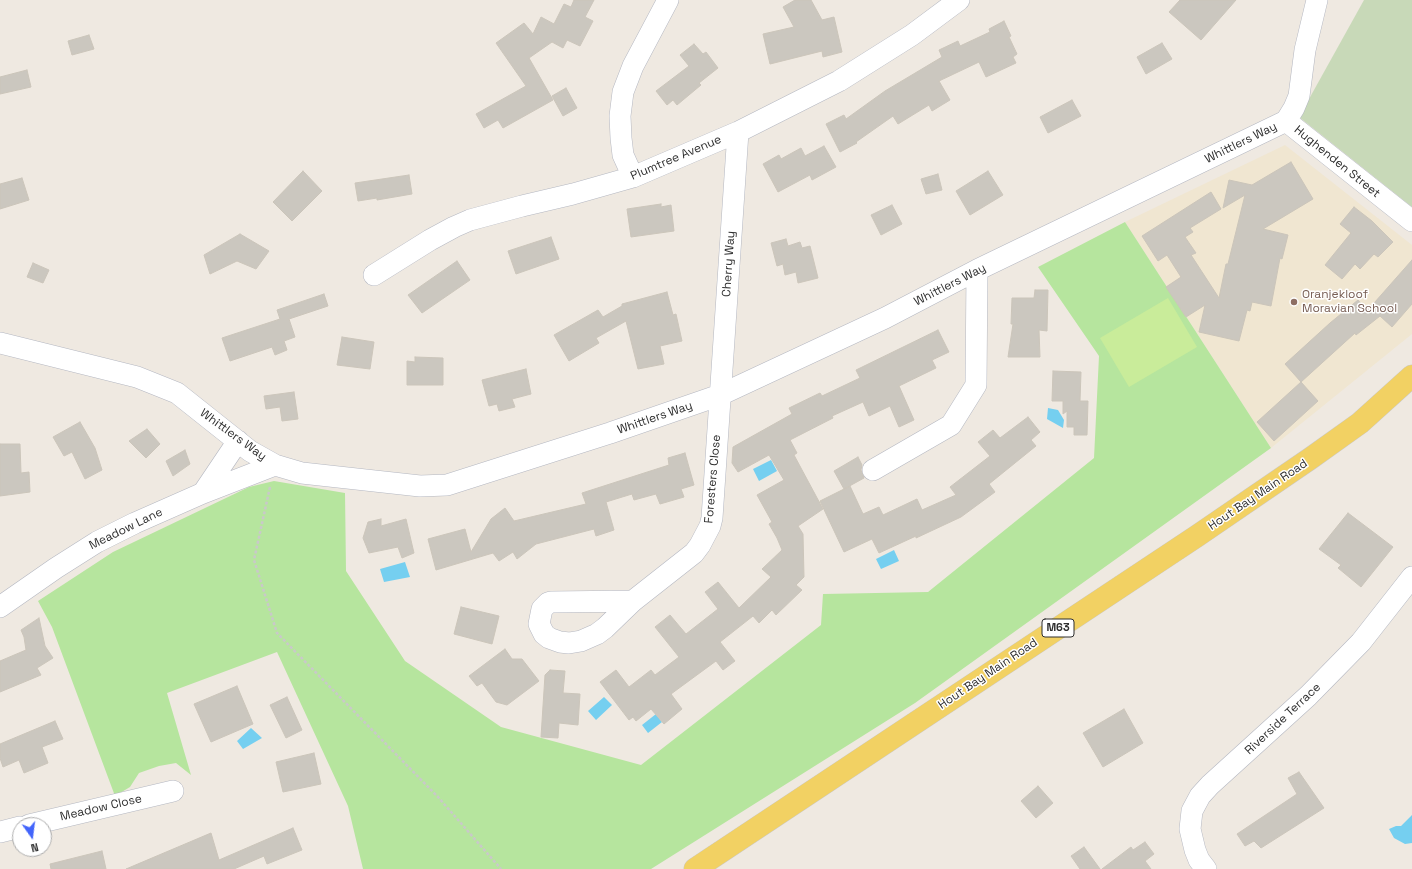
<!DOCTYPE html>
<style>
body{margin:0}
#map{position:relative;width:1412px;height:869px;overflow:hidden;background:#efe9e1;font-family:"Space Grotesk",sans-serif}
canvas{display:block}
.north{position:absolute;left:12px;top:817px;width:40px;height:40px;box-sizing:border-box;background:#fff;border:1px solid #ababab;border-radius:50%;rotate:166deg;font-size:11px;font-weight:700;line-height:16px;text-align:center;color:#2e2e2e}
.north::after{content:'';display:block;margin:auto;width:14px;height:18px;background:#4264fb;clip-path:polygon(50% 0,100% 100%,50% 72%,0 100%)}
</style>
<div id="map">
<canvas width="1412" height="869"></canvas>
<div class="north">N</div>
</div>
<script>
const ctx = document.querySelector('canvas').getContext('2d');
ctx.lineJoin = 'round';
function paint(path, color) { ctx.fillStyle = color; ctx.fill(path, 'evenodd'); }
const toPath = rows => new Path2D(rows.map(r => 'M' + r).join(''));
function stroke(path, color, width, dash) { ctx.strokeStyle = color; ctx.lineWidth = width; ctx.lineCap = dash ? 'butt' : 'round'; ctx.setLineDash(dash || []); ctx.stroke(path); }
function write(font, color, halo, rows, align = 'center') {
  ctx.font = font + ' "Space Grotesk",sans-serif'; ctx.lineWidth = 3; ctx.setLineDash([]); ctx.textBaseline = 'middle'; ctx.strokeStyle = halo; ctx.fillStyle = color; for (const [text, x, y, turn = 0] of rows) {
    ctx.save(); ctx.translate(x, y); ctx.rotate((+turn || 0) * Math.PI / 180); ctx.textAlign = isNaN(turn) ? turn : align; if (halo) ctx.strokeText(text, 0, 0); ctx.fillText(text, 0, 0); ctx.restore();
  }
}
const education = toPath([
 [1285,145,1412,245,1412,334,1271,448,1125,222]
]);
const green = toPath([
 [1125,222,1271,448,915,703,651,869,363,869,348,806,277,652,167,693,191,775,176,763,159,766,139,773,130,787,115,796,52,627,38,601,113,552,249,487,274,481,345,493,346,571,405,661,501,727,641,765,821,625,823,594,928,592,1094,458,1099,356,1038,267]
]);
const cemetery = toPath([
 [1364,0,1412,0,1412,207,1299,117]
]);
const pitch = toPath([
 [1168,298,1197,347,1129,387,1100,338]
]);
const water = toPath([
 [1048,408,1058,410,1064,420,1063,428,1047,419],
 [771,460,777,471,759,481,753,469],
 [894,550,899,561,881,569,876,559],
 [405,562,410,577,384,582,380,569],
 [604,697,612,705,596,720,588,711],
 [656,714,662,722,648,733,642,725],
 [251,728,262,738,243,749,237,741],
 [1412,815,1412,843,1405,844,1394,838,1389,829,1396,826,1401,826]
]);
const building = toPath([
 [574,0,594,0,585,17,593,21,580,46,567,40,563,48,552,42,529,58,553,100,503,128,498,120,484,128,476,114,526,86,496,43,524,23,533,34,541,17,554,24,564,4,571,7,574,0],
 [795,0,811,0,822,20,834,17,842,52,823,57,822,51,770,64,763,34,794,27,783,7,795,0],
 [1180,0,1236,0,1201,40,1169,12,1180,0],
 [1004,21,1011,36,1009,37,1017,54,1013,57,1016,63,986,77,979,62,939,81,950,100,932,111,929,105,898,124,893,116,856,142,857,143,840,152,826,124,844,115,846,119,885,91,942,57,939,50,958,41,960,46,990,32,989,29,1004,21],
 [89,35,94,49,72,55,68,41,89,35],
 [1162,43,1172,59,1146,74,1137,57,1162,43],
 [694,44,703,54,706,52,718,68,699,83,701,85,677,105,673,100,667,105,656,91,689,66,680,55,694,44],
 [27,70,31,87,0,94,0,77,27,70],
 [566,88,577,108,563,116,552,96,566,88],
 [1072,100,1081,116,1048,133,1040,117,1072,100],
 [824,146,836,167,812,180,810,175,778,192,763,164,779,155,781,159,801,148,805,156,824,146],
 [1291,162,1313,199,1263,229,1288,235,1282,259,1280,258,1271,306,1252,302,1250,311,1247,310,1239,341,1199,332,1205,305,1186,317,1166,287,1181,277,1167,255,1158,261,1142,236,1211,192,1221,209,1190,228,1193,232,1185,237,1196,253,1191,255,1219,298,1226,264,1228,264,1245,195,1223,208,1229,180,1252,185,1291,162],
 [303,171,322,191,292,221,273,202,303,171],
 [988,171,1003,195,970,215,956,191,988,171],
 [938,174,942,190,926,194,921,179,938,174],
 [409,175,412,194,377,200,377,198,358,201,355,183,409,175],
 [22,178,29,200,0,209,0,184,22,178],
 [661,204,661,207,671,205,674,231,631,237,627,209,661,204],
 [892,205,902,224,881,235,871,215,892,205],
 [1354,207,1372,221,1393,242,1378,257,1374,254,1360,269,1355,264,1342,279,1325,265,1351,233,1340,224,1354,207],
 [240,234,269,251,256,269,237,261,210,274,204,255,240,234],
 [551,237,559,259,516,274,508,251,551,237],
 [786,239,788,246,800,242,802,248,810,246,818,278,798,283,796,272,785,275,783,264,777,266,771,243,786,239],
 [1412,260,1412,304,1392,327,1380,316,1356,335,1355,333,1301,382,1285,364,1330,323,1358,300,1367,311,1412,260],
 [457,261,470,280,422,313,408,295,457,261],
 [33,263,49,270,43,283,27,277,33,263],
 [1035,290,1048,290,1047,331,1039,330,1040,357,1008,357,1013,324,1011,324,1012,298,1034,298,1035,290],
 [667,292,673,315,676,314,682,341,660,346,664,364,638,369,626,321,596,338,599,343,569,361,554,335,598,310,603,317,622,306,622,304,667,292],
 [324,294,328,306,289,319,295,337,284,341,287,350,275,355,272,347,230,361,222,338,280,319,277,310,324,294],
 [938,330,949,352,932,360,936,368,899,386,914,420,899,427,890,406,869,416,863,402,832,416,833,418,790,440,797,453,794,455,823,509,798,526,803,534,804,577,796,585,802,590,776,615,772,610,759,623,753,616,720,642,735,661,723,670,716,661,671,694,682,709,664,724,651,709,636,721,633,717,629,720,600,682,616,670,629,687,651,670,655,675,679,657,655,627,670,615,686,634,718,609,705,592,718,582,739,608,771,577,762,569,782,550,777,538,769,524,772,522,757,495,784,480,769,455,738,472,732,463,733,447,792,414,789,408,820,393,822,396,860,378,856,370,938,330],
 [342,337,374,342,370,369,337,365,342,337],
 [415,357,443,358,443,385,407,385,407,361,415,362,415,357],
 [526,369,531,394,512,399,515,407,499,411,497,404,489,406,482,380,526,369],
 [1053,371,1081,372,1080,401,1088,401,1087,435,1074,435,1074,427,1067,427,1067,411,1063,414,1063,401,1052,401,1053,371],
 [1301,382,1318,401,1274,441,1257,422,1301,382],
 [294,392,298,419,282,421,280,407,266,409,264,396,294,392],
 [1028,417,1040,432,1031,440,1036,446,989,484,995,492,961,517,916,538,916,536,879,553,872,539,844,552,820,501,850,486,863,514,879,507,883,515,917,499,922,510,956,495,950,487,990,456,978,442,993,430,1000,438,1028,417],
 [80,422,95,448,102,470,85,479,72,452,64,456,53,437,80,422],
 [147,429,160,444,146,458,129,441,147,429],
 [0,444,20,444,21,473,29,472,30,492,0,496,0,444],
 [185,450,190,464,173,476,166,461,185,450],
 [685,453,694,485,681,489,684,497,660,504,656,494,634,500,632,494,606,502,614,530,596,536,594,529,536,544,517,559,513,552,499,561,493,553,436,570,428,539,465,529,471,552,491,519,505,508,514,521,586,504,582,493,669,465,668,458,685,453],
 [858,457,862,465,861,470,864,478,844,489,834,471,858,457],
 [1348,513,1393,547,1361,587,1338,568,1341,565,1319,549,1348,513],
 [381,519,381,526,406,519,414,553,402,558,398,547,369,553,363,538,368,522,381,519],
 [461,607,499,616,492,644,454,634,461,607],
 [39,618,45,646,53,658,37,668,41,675,0,692,0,661,26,650,24,637,21,630,39,618],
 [505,649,512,659,522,659,539,681,507,705,496,702,482,683,477,686,469,676,505,649],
 [550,670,565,671,563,693,580,694,578,725,559,723,558,738,541,737,545,675,550,670],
 [237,686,253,724,211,742,194,704,237,686],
 [287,697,302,730,286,738,270,705,287,697],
 [1124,709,1143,743,1103,767,1083,733,1124,709],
 [55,721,63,739,42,747,48,763,24,773,19,760,3,767,0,758,0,744,55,721],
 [314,753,321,784,283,792,276,762,314,753],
 [1299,772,1324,808,1261,848,1254,841,1245,846,1237,834,1297,794,1288,778,1299,772],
 [1038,786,1053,803,1036,818,1021,801,1038,786],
 [293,828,302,850,267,864,264,856,234,869,126,869,211,833,219,860,293,828],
 [1145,842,1154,854,1145,861,1151,869,1102,869,1131,847,1133,850,1145,842],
 [1084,847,1100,869,1080,869,1071,856,1084,847],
 [102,851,106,869,51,869,50,864,102,851]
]);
const path = toPath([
 [270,487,254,560,277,633,438,797,501,869]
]);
const minor = toPath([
 [1317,0,1305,50,1299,96,1294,108,1286,121,1412,221],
 [633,177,623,155,621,138,620,116,623,92,633,66,668,0],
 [374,275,430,240,454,227,470,220,522,206,573,194,633,177,738,132,839,81,912,35,959,0],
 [0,343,137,377,177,393,250,451,275,465,302,473,420,486,447,485,610,433,720,395,885,318,977,270,1286,121],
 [873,470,951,425,976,385,977,270],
 [203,493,238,441],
 [633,601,551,602,548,603,542,609,539,624,544,634,549,638,560,642,569,643,581,641,597,634,605,628,633,601,694,553,700,545,710,526,712,518,738,132],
 [0,607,56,568,97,542,135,523,203,493,275,465],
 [29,825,173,791],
 [0,832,20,827],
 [1206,869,1199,860,1195,850,1190,829,1192,811,1200,796,1210,785,1308,696,1361,642,1412,577]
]);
const major = toPath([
 [695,869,1197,536,1311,458,1360,423,1412,376]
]);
const markers = [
 [1294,302,4,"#8d6e63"]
];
const shields = [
 [1058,628,32]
];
const shieldNames = [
 ["M63",1058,628]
];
const streetNames = [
 ["Whittlers Way",1241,143,-26],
 ["Plumtree Avenue",676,158,-23],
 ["Hughenden Street",1337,162,39],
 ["Cherry Way",729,264,-86],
 ["Whittlers Way",950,285,-27],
 ["Whittlers Way",655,418,-19],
 ["Whittlers Way",233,435,36],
 ["Foresters Close",713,479,-85],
 ["Hout Bay Main Road",1258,495,-34],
 ["Meadow Lane",126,529,-26],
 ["Hout Bay Main Road",988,674,-34],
 ["Riverside Terrace",1283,719,-43],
 ["Meadow Close",101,808,-13]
];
const educationNames = [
 ["Oranjekloof",1302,295],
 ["Moravian School",1302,309]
];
paint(education, '#f0e6d1');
paint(green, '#b6e59e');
paint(cemetery, '#c8d9b8');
paint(pitch, '#c9ec9a');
paint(water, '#75cff0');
paint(building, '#cbc7bf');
stroke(building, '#cbc5ba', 1);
stroke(minor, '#b4b7c1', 22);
stroke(major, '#c9c9c9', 23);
stroke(path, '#c9c9c9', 2.5, [3, 2]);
stroke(minor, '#fff', 21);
stroke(major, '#f2d163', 22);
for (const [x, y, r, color] of markers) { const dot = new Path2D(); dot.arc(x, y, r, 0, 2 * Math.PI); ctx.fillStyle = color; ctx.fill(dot); stroke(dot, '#fff', 1.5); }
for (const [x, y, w] of shields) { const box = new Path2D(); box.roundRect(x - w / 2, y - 9, w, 18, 3); ctx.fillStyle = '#fff'; ctx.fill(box); stroke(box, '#2e2e2e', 1); }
write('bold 11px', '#2e2e2e', null, shieldNames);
write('12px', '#2e2e2e', '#fff', streetNames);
write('12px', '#785e54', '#fff', educationNames, 'left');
</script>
